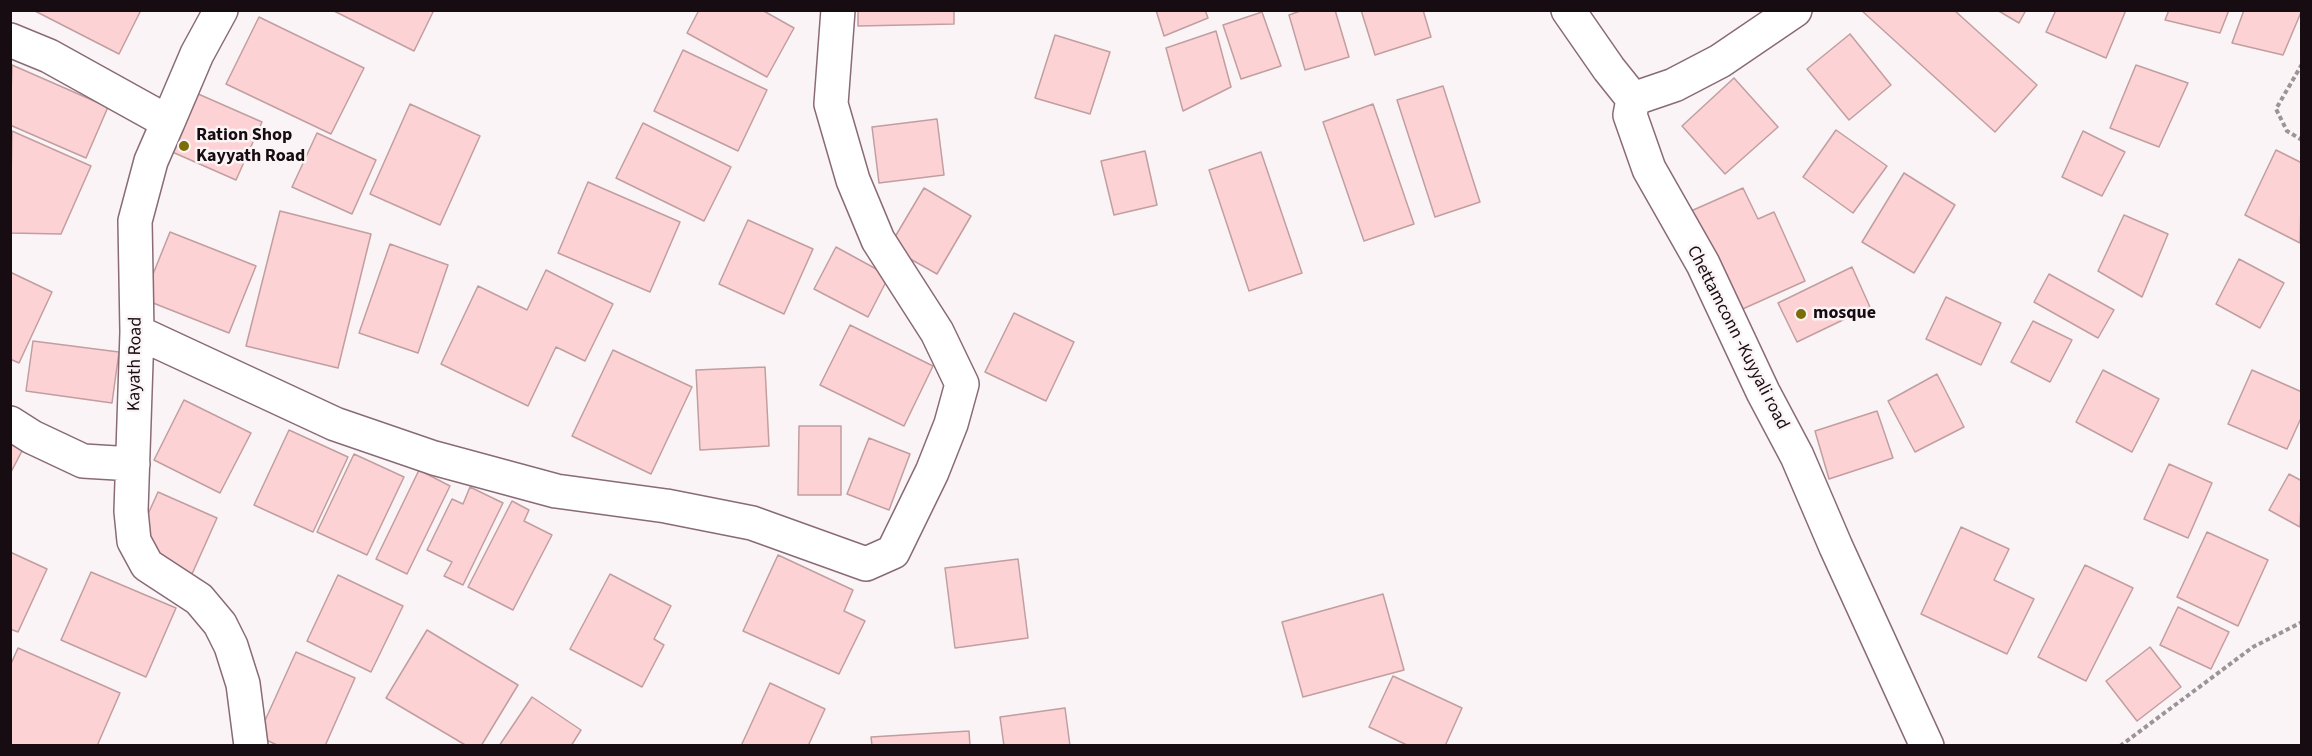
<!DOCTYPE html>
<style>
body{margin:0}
#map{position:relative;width:2312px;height:756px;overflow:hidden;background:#fbf4f6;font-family:"Source Sans 3",sans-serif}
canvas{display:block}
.frame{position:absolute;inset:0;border:12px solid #170c11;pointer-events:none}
</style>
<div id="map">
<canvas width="2312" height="756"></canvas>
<div class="frame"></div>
</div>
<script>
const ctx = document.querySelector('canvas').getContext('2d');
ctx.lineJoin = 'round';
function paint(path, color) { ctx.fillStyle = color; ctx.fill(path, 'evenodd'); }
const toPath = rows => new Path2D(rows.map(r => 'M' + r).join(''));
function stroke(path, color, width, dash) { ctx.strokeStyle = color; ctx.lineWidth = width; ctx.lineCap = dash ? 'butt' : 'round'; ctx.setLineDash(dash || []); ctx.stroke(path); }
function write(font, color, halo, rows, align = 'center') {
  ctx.font = font + ' "Source Sans 3",sans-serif'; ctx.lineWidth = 5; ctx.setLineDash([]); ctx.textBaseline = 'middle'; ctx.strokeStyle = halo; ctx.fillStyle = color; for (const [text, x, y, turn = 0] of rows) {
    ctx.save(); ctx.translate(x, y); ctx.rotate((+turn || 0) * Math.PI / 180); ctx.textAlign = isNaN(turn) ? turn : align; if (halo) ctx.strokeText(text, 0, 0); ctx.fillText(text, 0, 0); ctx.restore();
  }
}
const building = toPath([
 [33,10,141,10,119,54,33,10],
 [332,10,434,10,414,51,332,10],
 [699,10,762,10,794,28,767,77,687,33,699,10],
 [858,10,954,10,954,24,858,26,858,10],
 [1156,10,1205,10,1208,18,1164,36,1156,10],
 [1303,10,1335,10,1349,57,1305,70,1289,15,1303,10],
 [1361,10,1423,10,1431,37,1375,55,1361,10],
 [1861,10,1954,10,2037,85,1995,132,1861,10],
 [1997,10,2026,10,2019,23,1997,10],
 [2056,10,2126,10,2106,58,2046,32,2056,10],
 [2169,10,2229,10,2220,33,2165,20,2169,10],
 [2244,10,2302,10,2283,55,2232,43,2244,10],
 [1262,12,1281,66,1241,79,1223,25,1262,12],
 [259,17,364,68,331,134,226,84,259,17],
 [1216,31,1231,87,1183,111,1166,48,1216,31],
 [1850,34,1891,85,1849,120,1807,69,1850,34],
 [1055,35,1110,52,1090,114,1035,98,1055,35],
 [683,50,767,90,738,151,654,111,683,50],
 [12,65,108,107,86,158,10,125,12,65],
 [2136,65,2188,83,2159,147,2110,128,2136,65],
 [1734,78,1778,127,1725,174,1682,126,1734,78],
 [1443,86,1480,202,1435,217,1397,100,1443,86],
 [196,93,262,122,236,180,170,151,196,93],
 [410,104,480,136,440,225,370,194,410,104],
 [1373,104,1414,224,1364,241,1323,122,1373,104],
 [937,119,944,175,879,183,872,127,937,119],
 [643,123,731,167,704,221,616,178,643,123],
 [1836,130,1887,166,1853,213,1803,177,1836,130],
 [12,131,91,166,61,234,10,233,12,131],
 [2083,131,2125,152,2102,196,2062,177,2083,131],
 [317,133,376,160,352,214,292,187,317,133],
 [2276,150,2302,163,2300,243,2245,215,2276,150],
 [1145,151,1157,205,1114,215,1101,161,1145,151],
 [1261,152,1302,273,1249,291,1209,170,1261,152],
 [1904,173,1955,205,1914,273,1862,242,1904,173],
 [588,182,680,222,650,292,558,253,588,182],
 [924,188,971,216,937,274,889,247,924,188],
 [1743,188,1758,219,1774,212,1805,281,1736,312,1691,211,1743,188],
 [280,211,371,234,338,368,246,346,280,211],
 [2124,215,2168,234,2142,297,2098,271,2124,215],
 [748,220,813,249,784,314,719,284,748,220],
 [170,232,256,266,229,333,143,299,170,232],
 [390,244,448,265,418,353,359,333,390,244],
 [836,247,889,276,868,317,814,289,836,247],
 [2239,259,2284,283,2260,328,2216,304,2239,259],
 [1852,267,1870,307,1797,342,1778,303,1852,267],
 [546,270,613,304,585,361,556,347,528,406,441,364,478,286,527,310,546,270],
 [10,272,52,292,19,363,10,359,10,272],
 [2049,274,2114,310,2098,338,2034,302,2049,274],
 [1946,297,2001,323,1981,365,1926,339,1946,297],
 [1014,313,1074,342,1046,401,985,372,1014,313],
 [2033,321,2072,340,2050,382,2011,362,2033,321],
 [850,325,933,366,904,426,820,385,850,325],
 [33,341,119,352,112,403,26,391,33,341],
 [613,350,692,387,651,474,572,436,613,350],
 [765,367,769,446,700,450,696,370,765,367],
 [2103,370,2159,399,2132,452,2076,422,2103,370],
 [2252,370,2302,392,2302,416,2287,449,2228,424,2252,370],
 [1937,374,1964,427,1915,452,1888,401,1937,374],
 [184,400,251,433,220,493,154,460,184,400],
 [1877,411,1893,458,1829,479,1815,431,1877,411],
 [799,426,841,426,841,495,798,495,799,426],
 [289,430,348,457,313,532,254,505,289,430],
 [869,438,910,454,889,510,847,494,869,438],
 [10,443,23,449,10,474,10,443],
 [354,454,404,477,367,555,317,532,354,454],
 [2169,464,2212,483,2188,538,2144,519,2169,464],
 [419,470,450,486,407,574,376,559,419,470],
 [2289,474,2302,481,2300,527,2269,510,2289,474],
 [470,487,503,503,463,585,444,576,452,562,427,550,452,499,463,504,470,487],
 [158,492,217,518,192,574,161,560,144,523,158,492],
 [512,501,529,510,524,521,552,535,513,610,468,587,512,501],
 [1961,527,2009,549,1994,580,2034,599,2007,654,1921,614,1961,527],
 [2207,532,2268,560,2238,626,2177,597,2207,532],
 [10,552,47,569,18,632,10,629,10,552],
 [778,555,853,590,844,611,865,621,839,674,743,631,778,555],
 [1018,559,1028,638,955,648,945,568,1018,559],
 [2085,565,2133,588,2086,681,2038,657,2085,565],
 [91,572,176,608,146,677,61,640,91,572],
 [610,574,671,606,654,639,664,645,642,687,570,649,610,574],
 [338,575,403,606,371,672,307,641,338,575],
 [1383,594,1404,670,1303,697,1282,622,1383,594],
 [2178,607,2229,632,2211,669,2160,645,2178,607],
 [427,630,518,685,481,746,467,746,386,698,427,630],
 [2150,647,2181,687,2137,721,2106,681,2150,647],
 [18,648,120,693,97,746,10,746,10,666,18,648],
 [296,652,355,678,325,746,279,746,258,736,296,652],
 [1393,676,1462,708,1445,746,1409,746,1369,727,1393,676],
 [770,683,825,709,808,746,741,746,770,683],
 [532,697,581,730,571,746,499,746,532,697],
 [1065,708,1070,746,1004,746,1000,717,1065,708],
 [969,731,970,746,872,746,871,737,969,731]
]);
const path = toPath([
 [2302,64,2276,109,2287,131,2302,140],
 [2120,746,2253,647,2302,622]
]);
const street = toPath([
 [1568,10,1609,69,1633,99],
 [1795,10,1720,61,1674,85,1633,99,1630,115,1649,169,1703,264,1763,392,1797,456,1836,547,1927,746],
 [10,40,49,56,168,122,151,161,135,221,137,332,131,511,134,541,147,565,199,599,220,624,231,646,243,684,251,746],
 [168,122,197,54,221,10],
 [137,332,335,424,434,458,556,491,666,506,752,523,866,564,893,552,932,472,951,424,962,384,937,332,878,240,853,180,831,104,838,10],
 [10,423,32,437,83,461,133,464]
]);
const markers = [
 [184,146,6,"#7c6d09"],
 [1801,314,6,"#7c6d09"]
];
const poiNames = [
 ["Ration Shop",196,136],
 ["Kayyath Road",196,157],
 ["mosque",1813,314]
];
const streetNames = [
 ["Chettamconn -Kuyyali road",1737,338,63],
 ["Kayath Road",136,364,-89]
];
paint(building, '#fdd2d4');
stroke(building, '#c19ea0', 1.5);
stroke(street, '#896b76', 36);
stroke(path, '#9d9497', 4, [4.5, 3]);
stroke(street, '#fff', 33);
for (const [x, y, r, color] of markers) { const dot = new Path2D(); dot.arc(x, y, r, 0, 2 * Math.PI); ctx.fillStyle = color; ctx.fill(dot); stroke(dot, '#fbf4f6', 2); }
write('bold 18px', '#170c11', '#fbf4f6', poiNames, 'left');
write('18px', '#170c11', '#fbf4f6', streetNames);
</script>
